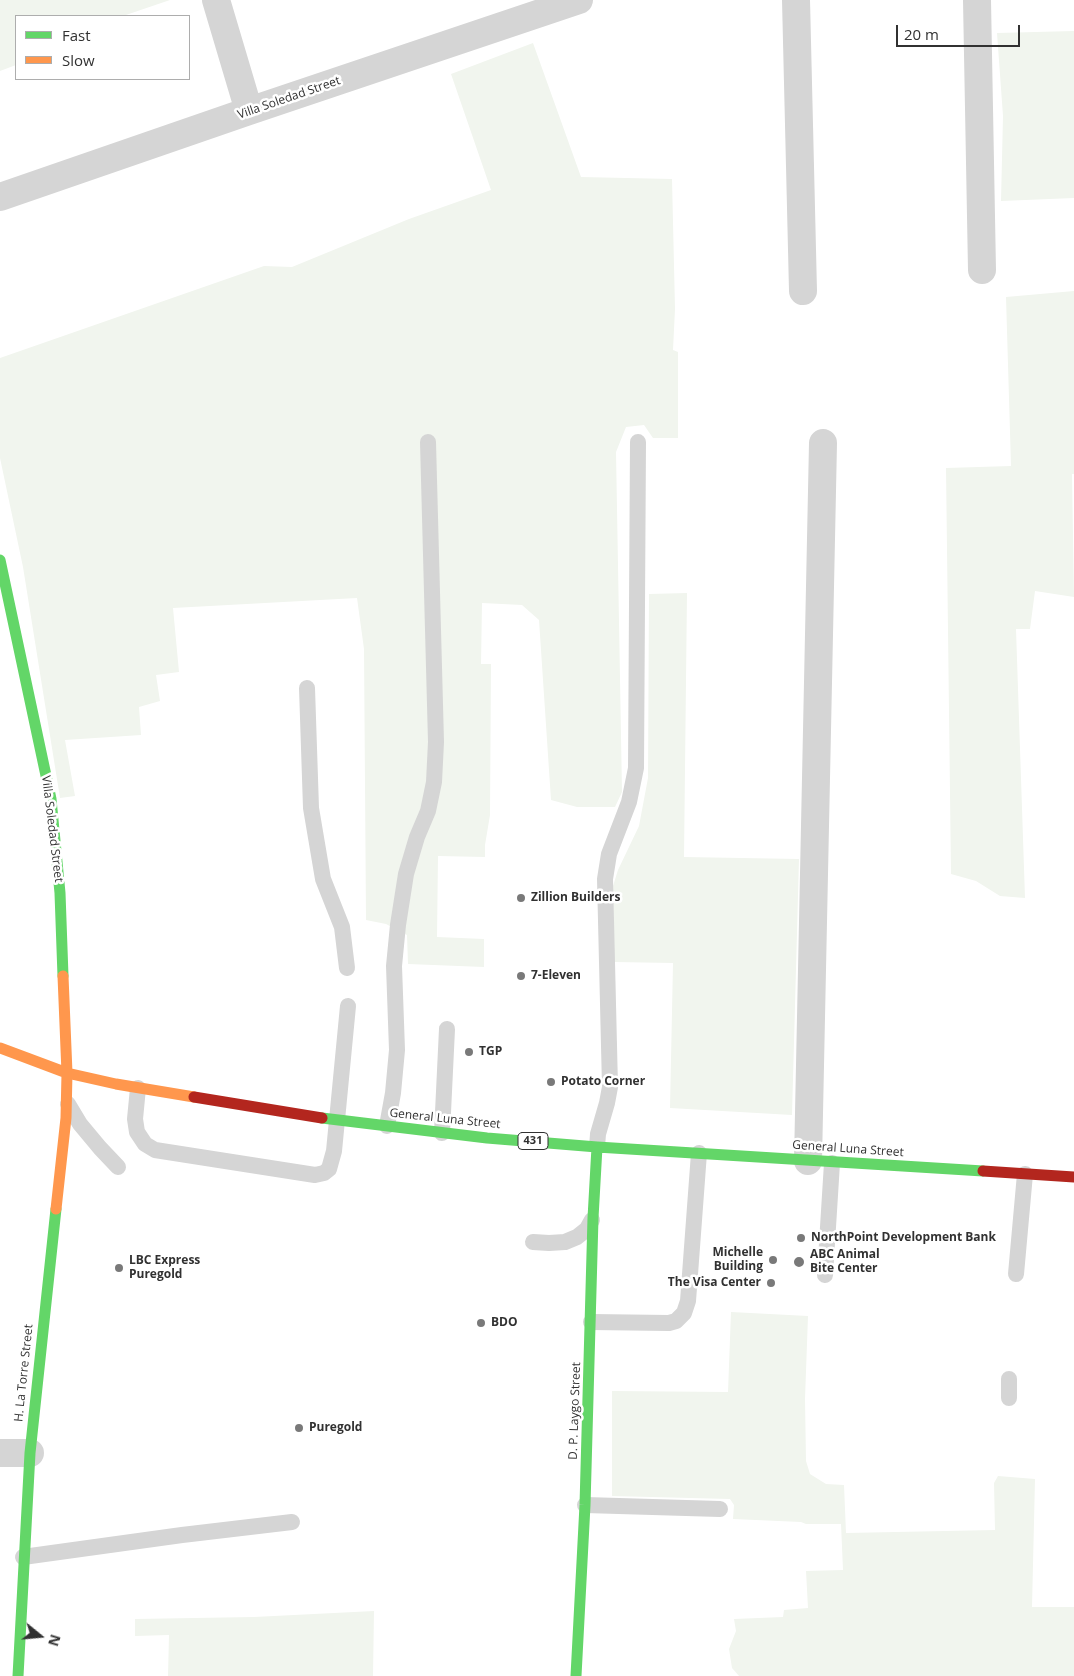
<!DOCTYPE html>
<style>
body{margin:0}
#map{position:relative;width:1074px;height:1676px;overflow:hidden;background:#fff;font-family:"Open Sans",sans-serif}
canvas{display:block}
.legend{position:absolute;left:15px;top:15px;width:175px;height:65px;box-sizing:border-box;background:#fff;border:1px solid #adadad;margin:0;padding:6px 9px;list-style:none;font-size:15px;color:#313131}
.legend li{display:flex;align-items:center;gap:10px;height:25px}
.legend b{width:25px;border:1px solid #adadad}
.north{position:absolute;left:15px;top:1611px;width:50px;height:50px;-webkit-text-stroke:4px #fff;paint-order:stroke;rotate:107deg;font-size:14px;font-weight:700;line-height:20px;text-align:center;color:#313131}
.north::after{content:'';display:block;margin:auto;width:18px;height:22px;background:#313131;clip-path:polygon(50% 0,100% 100%,50% 72%,0 100%)}
.scale{position:absolute;left:896px;top:25px;width:124px;height:22px;box-sizing:border-box;border:2px solid #313131;border-top:0;padding-left:6px;font-size:15px;line-height:18px;white-space:nowrap;color:#313131;-webkit-text-stroke:4px #fff;paint-order:stroke}
</style>
<div id="map">
<canvas width="1074" height="1676"></canvas>
<ul class="legend">
<li><b style="height:6px;background:#63d668"></b>Fast</li>
<li><b style="height:6px;background:#ff974d"></b>Slow</li>
</ul>
<div class="north">N</div>
<div class="scale">20 m</div>
</div>
<script>
const ctx = document.querySelector('canvas').getContext('2d');
ctx.lineJoin = 'round';
function paint(path, color) { ctx.fillStyle = color; ctx.fill(path, 'evenodd'); }
const toPath = rows => new Path2D(rows.map(r => 'M' + r).join(''));
function stroke(path, color, width, dash) { ctx.strokeStyle = color; ctx.lineWidth = width; ctx.lineCap = dash ? 'butt' : 'round'; ctx.setLineDash(dash || []); ctx.stroke(path); }
function write(font, color, halo, rows, align = 'center') {
  ctx.font = font + ' "Open Sans",sans-serif'; ctx.lineWidth = 5; ctx.setLineDash([]); ctx.textBaseline = 'middle'; ctx.strokeStyle = halo; ctx.fillStyle = color; for (const [text, x, y, turn = 0] of rows) {
    ctx.save(); ctx.translate(x, y); ctx.rotate((+turn || 0) * Math.PI / 180); ctx.textAlign = isNaN(turn) ? turn : align; if (halo) ctx.strokeText(text, 0, 0); ctx.fillText(text, 0, 0); ctx.restore();
  }
}
const green = toPath([
 [0,0,170,0,123,16,16,16,16,65,0,71],
 [1074,31,1074,198,1001,201,1003,116,997,33],
 [533,43,581,177,672,179,675,309,673,350,678,352,678,438,653,438,644,425,626,427,616,452,622,792,615,807,577,807,551,800,539,620,522,605,482,603,481,664,491,664,490,815,485,845,485,857,438,856,437,937,484,939,484,967,408,964,407,935,386,924,366,920,364,649,357,598,173,608,179,672,156,675,160,701,139,707,141,735,65,740,75,796,60,798,23,567,0,458,0,358,264,266,292,267,409,219,491,190,451,74],
 [1074,291,1074,474,1072,474,1074,597,1035,591,1030,629,1016,629,1025,898,1000,896,976,881,951,874,946,468,1011,466,1006,297],
 [687,593,684,857,799,859,792,1115,670,1108,673,963,614,962,613,886,618,870,639,826,648,778,649,594],
 [731,1312,808,1316,805,1399,806,1461,810,1474,826,1484,844,1485,846,1533,995,1530,994,1483,998,1476,1035,1479,1032,1607,1074,1607,1074,1676,739,1676,732,1668,729,1649,736,1631,734,1619,783,1617,784,1610,808,1608,806,1571,843,1570,841,1524,806,1524,801,1522,733,1519,734,1505,730,1499,612,1496,612,1391,728,1392],
 [374,1611,373,1676,168,1676,169,1635,135,1636,135,1619,254,1617]
]);
const lane = toPath([
 [307,688,311,808,323,879,342,927,347,968],
 [138,1088,135,1119,137,1132,145,1144,155,1150,315,1175,324,1173,329,1169,334,1151,348,1006],
 [68,1104,80,1124,100,1148,118,1167],
 [387,1126,393,1093,397,1050,394,966,398,925,406,874,417,837,428,811,434,782,436,742,428,442],
 [442,1133,447,1029],
 [597,1147,598,1134,607,1103,610,1087,605,879,609,854,629,802,636,768,638,442],
 [533,1242,549,1243,565,1242,577,1237,587,1229,592,1220],
 [1016,1274,1025,1174],
 [825,1275,832,1163],
 [591,1322,669,1323,676,1321,684,1313,688,1301,699,1153],
 [1009,1398,1009,1379],
 [585,1505,720,1509],
 [23,1557,182,1535,292,1522]
]);
const street = toPath([
 [216,0,249,111],
 [796,0,803,291],
 [977,0,982,270],
 [0,197,249,111,579,0],
 [808,1161,823,443],
 [0,1453,30,1453]
]);
const fast = toPath([
 [0,560,51,799,60,893,63,976],
 [322,1118,487,1138,597,1147,983,1171],
 [18,1676,30,1453,56,1209],
 [576,1676,585,1505,593,1218,597,1147]
]);
const slow = toPath([
 [0,1048,67,1073,116,1084,194,1097],
 [56,1209,66,1118,67,1073,63,976]
]);
const jam = toPath([
 [194,1097,322,1118],
 [983,1171,1074,1177]
]);
const markers = [
 [521,898,5,"#797979"],
 [521,976,5,"#797979"],
 [469,1052,5,"#797979"],
 [551,1082,5,"#797979"],
 [801,1238,5,"#797979"],
 [773,1260,5,"#797979"],
 [799,1262,6,"#797979"],
 [119,1268,5,"#797979"],
 [771,1283,5,"#797979"],
 [481,1323,5,"#797979"],
 [299,1428,5,"#797979"]
];
const shields = [
 [533,1141,30]
];
const shieldNames = [
 ["431",533,1141]
];
const streetNames = [
 ["Villa Soledad Street",289,98,-19],
 ["Villa Soledad Street",52,829,83],
 ["General Luna Street",445,1119,6],
 ["General Luna Street",848,1149,4],
 ["H. La Torre Street",24,1373,-84],
 ["D. P. Laygo Street",575,1411,-88]
];
const poiNames = [
 ["Zillion Builders",531,898],
 ["7-Eleven",531,976],
 ["TGP",479,1052],
 ["Potato Corner",561,1082],
 ["NorthPoint Development Bank",811,1238],
 ["Michelle",763,1253,"right"],
 ["Building",763,1267,"right"],
 ["ABC Animal",810,1255],
 ["Bite Center",810,1269],
 ["LBC Express",129,1261],
 ["Puregold",129,1275],
 ["The Visa Center",761,1283,"right"],
 ["BDO",491,1323],
 ["Puregold",309,1428]
];
paint(green, '#f1f5ee');
stroke(lane, '#d5d5d5', 16);
stroke(street, '#d5d5d5', 28);
stroke(fast, '#63d668', 11);
stroke(slow, '#ff974d', 11);
stroke(jam, '#b3261e', 11);
for (const [x, y, r, color] of markers) { const dot = new Path2D(); dot.arc(x, y, r, 0, 2 * Math.PI); ctx.fillStyle = color; ctx.fill(dot); stroke(dot, '#fff', 2); }
for (const [x, y, w] of shields) { const box = new Path2D(); box.roundRect(x - w / 2, y - 8.5, w, 17, 4); ctx.fillStyle = '#fff'; ctx.fill(box); stroke(box, '#313131', 1); }
write('bold 11px', '#313131', null, shieldNames);
write('12px', '#313131', '#fff', streetNames);
write('bold 12px', '#313131', '#fff', poiNames, 'left');
</script>
